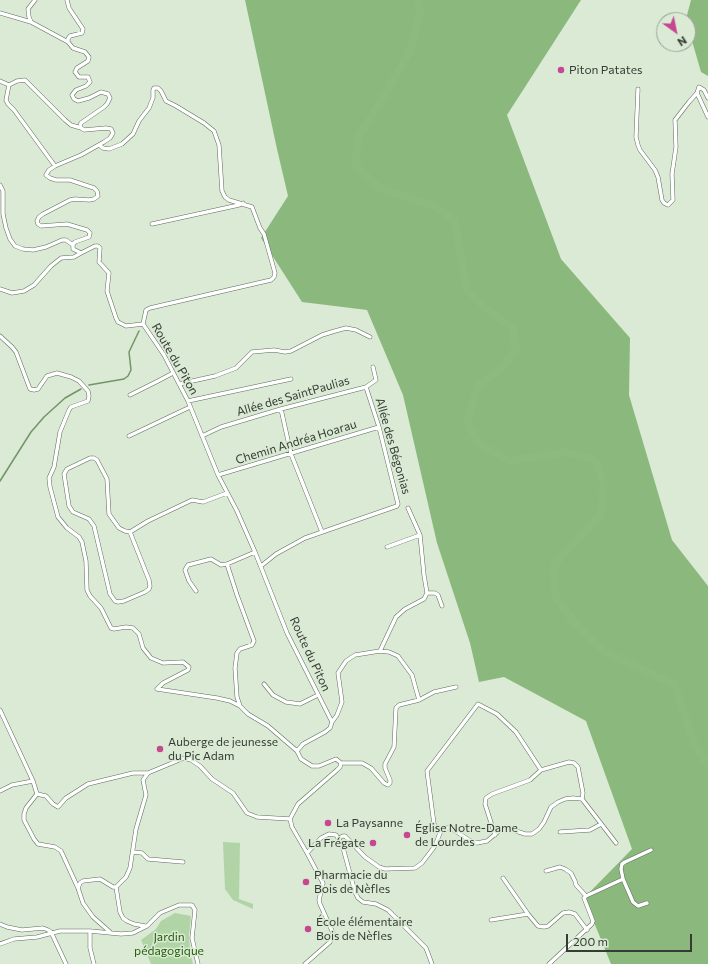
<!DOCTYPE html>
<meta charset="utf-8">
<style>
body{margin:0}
#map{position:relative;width:708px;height:964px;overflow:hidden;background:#daead5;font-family:Commissioner,sans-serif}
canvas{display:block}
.north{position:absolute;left:656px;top:12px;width:40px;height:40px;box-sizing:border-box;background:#daead5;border:1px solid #98a495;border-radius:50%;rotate:147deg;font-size:11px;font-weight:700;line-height:16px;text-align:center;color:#363c34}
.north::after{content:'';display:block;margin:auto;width:14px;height:18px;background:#c74690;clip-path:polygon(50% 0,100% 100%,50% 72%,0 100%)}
.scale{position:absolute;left:566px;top:934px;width:126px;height:18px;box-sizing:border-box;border:2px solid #363c34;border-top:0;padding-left:5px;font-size:12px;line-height:14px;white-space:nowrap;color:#363c34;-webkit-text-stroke:3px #daead5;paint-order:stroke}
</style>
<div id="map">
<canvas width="708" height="964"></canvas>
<div class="north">N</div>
<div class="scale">200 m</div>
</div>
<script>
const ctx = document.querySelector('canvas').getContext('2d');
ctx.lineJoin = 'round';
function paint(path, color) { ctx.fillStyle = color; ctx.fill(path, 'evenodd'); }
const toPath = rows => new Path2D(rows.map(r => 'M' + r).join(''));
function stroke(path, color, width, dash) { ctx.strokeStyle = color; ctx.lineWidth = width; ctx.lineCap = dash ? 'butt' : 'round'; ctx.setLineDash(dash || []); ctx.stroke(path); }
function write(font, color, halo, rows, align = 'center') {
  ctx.font = font + ' Commissioner,sans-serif'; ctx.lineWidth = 3; ctx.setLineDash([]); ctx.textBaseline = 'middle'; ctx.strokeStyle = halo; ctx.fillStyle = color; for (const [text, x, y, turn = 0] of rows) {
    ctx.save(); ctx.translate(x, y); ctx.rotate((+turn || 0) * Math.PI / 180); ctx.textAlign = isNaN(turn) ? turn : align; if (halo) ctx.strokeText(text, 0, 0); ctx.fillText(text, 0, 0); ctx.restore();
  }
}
const green = toPath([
 [223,842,240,843,239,899,253,904,253,909,233,900,225,889],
 [175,913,191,916,189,935,190,952,193,964,151,964,141,940,156,929,161,921]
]);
const forest = toPath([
 [245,0,581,0,507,115,561,259,630,338,629,395,672,540,708,586,708,964,611,964,584,898,632,849,586,721,504,677,479,682,470,643,437,543,403,395,367,310,302,302,261,238,288,196,277,149],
 [691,0,708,0,708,76,701,72,688,27,688,20,686,19]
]);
const stream = toPath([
 [89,385,124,379,128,376,131,370,129,352,139,331],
 [0,481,31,432,44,417,65,398,81,389]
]);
const river = toPath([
 [418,0,420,12,410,51,381,101,358,137,355,165,380,189,435,206,455,221,467,290,485,308,512,327,516,348,504,366,478,386,467,422,480,445,510,461,568,452,596,461,604,485,601,514,554,565,555,596,575,623,606,653,674,684,693,741,708,766]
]);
const minor = toPath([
 [67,0,69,8,83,29,82,33,70,36,68,39,68,42,73,48,85,52,89,57,88,61,77,68,75,72,79,77,88,77,90,82,86,86,76,90,72,95,74,99,78,101,89,98,101,92,108,94,110,98,107,104,104,107,81,123,80,127,84,130,106,128,111,129,113,133,110,138,104,142,81,155,55,166,49,170,46,175,50,178,56,180,70,180,94,188,97,191,98,196,94,199,89,200,75,199,70,200,43,214,39,217,37,221,38,224,41,226,67,224,87,230,90,233,89,237,75,242,73,245,73,249,81,253,95,246,98,246,100,248,99,262,109,273,107,291,116,318,118,322,126,326,143,324],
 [0,13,31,22,68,42],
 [31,22,29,17,28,9,35,0],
 [0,81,9,85,17,81,25,80,65,120,71,125,81,128],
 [9,85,6,100,8,104,14,110,55,166],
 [638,89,636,137,638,145,640,150,655,170,658,177,662,200,664,203,668,205,673,200,672,174,676,147,675,120,689,102,697,93],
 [708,98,704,90,699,87,697,93,708,117],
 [99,145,103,148,109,149,122,144,133,134,139,121,149,108,153,98,153,90,154,88,158,88,161,91,166,101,176,106,204,123,214,131,219,145,222,191,225,197,229,200,252,207,260,228,264,234,275,273,274,277,271,280,150,308,146,310,143,324],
 [0,185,3,191,3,214,6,228,10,239,15,246,23,249,33,250,46,247,62,240,66,240,73,245],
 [152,224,239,205,243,203],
 [0,289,12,293,24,291,34,285,51,266,61,258,74,257,81,253],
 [143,324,164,355,188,401,218,475,237,511,255,552,287,633,332,722,330,728,325,732,303,744,297,751,301,759,312,766,319,766,336,759,341,763,340,767,337,770,298,804,290,819,292,827,307,853,323,883,319,900,320,904,333,933,330,942,305,964],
 [0,336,12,347,16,352,30,389,34,390,38,389,47,376,57,373,71,377,79,381,88,391,89,396,88,401,71,407,69,410,60,432,54,467,49,478,50,487,58,517,67,528,79,537,82,542,86,561,87,590,90,596,101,608,111,628,114,629,126,627,133,628,139,634,143,648,151,658,163,663,183,662,189,667,188,670,163,683,157,689],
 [179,384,215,376,236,368,252,352,274,350,285,352,291,351,322,335,335,331,346,328,356,330,370,337],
 [130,395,158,381,173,373],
 [188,401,291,379],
 [281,409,291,454,322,532],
 [129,436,190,407],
 [202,436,221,427,281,409,366,387,376,380,373,367],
 [218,475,379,427],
 [130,532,149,580,150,586,149,589,145,592,124,601,118,602,115,601,110,594,94,526,89,519,73,512,69,506,64,474,67,469,90,458,94,458,97,460,107,479,109,514,119,528,125,531,130,532,148,521,192,500,203,502,227,493],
 [387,547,420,535],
 [227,564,237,595,254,641,252,645,240,649,237,653,235,668,237,697,240,706,248,714,268,726,297,751],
 [261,566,276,554,305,538,397,506,398,504,379,427,366,387],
 [196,591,189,581,185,570,188,565,211,559,221,565,227,564,255,552],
 [427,593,435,593,438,595,442,606],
 [380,651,396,617,405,609,424,599,427,593,424,575,420,535,408,508],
 [264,684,273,695,286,702,300,704,318,695],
 [157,689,217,698,230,701,240,706],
 [0,710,33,781,37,794],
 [332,722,337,715,342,702,338,673,346,661,355,655,380,651,389,652,398,656,412,675,419,700],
 [341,763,362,763,371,768,384,783,388,785,390,783,390,780,385,768,385,764,394,747,396,708,399,705,419,700,434,692,456,687],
 [148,773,184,758,191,760,200,766,212,779,233,793,247,813,257,817,290,819],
 [0,791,12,785,33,781],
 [37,794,46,796,53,804,58,807,66,798,88,784,133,773,148,773,143,780,146,795,136,829,130,868,126,877,116,887,113,887,100,879,83,881,80,883,78,888],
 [37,794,26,808,24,814,24,820,34,839,38,844,55,847,61,851,78,888,83,903,93,917,110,932],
 [560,832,590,830,601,824],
 [440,833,434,824,427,771,478,704,497,714,516,732,541,770],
 [495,835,485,804,486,798,492,794,530,780,541,770,569,762,574,763,578,767,583,793,582,799],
 [339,838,343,836,345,836,365,857,379,867,385,869,415,868,422,863,435,846,440,833,445,828,451,828,469,840,477,843,487,841,499,831,504,829,510,829,525,834,532,834,539,829,544,822,551,807,558,802,565,799,573,798,582,799,616,843],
 [133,852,142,853,148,859,183,862],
 [307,853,321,838,329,834,336,835,342,844,355,892,358,898,363,902,376,904,388,910,426,948,432,964],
 [546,871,560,867,565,869,571,873,575,881,576,885,586,896],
 [503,878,528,914,538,926,544,927,548,926,563,913,569,912,575,914,587,930],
 [116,887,120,912,123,918,127,921,134,924,145,926],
 [647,903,638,906,633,902,623,879,621,869,622,864,625,862,651,850],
 [491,920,528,914],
 [0,924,7,927,22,930,43,928,48,930,51,932],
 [90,931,90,948,94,964],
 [51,932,66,964],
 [0,944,14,939,37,937,60,931,90,931,121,934,133,933,147,926,160,913,179,905,192,905,195,910,192,938,198,964],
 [549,964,592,924,593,921,584,898,586,896,623,879]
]);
const markers = [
 [561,70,4,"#c74690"],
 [160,749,4,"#c74690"],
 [328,823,4,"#c74690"],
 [407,835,4,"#c74690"],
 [373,843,4,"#c74690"],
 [306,882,4,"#c74690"],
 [308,929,4,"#c74690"]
];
const poiNames = [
 ["Piton Patates",569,70],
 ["Auberge de jeunesse",168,742],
 ["du Pic Adam",168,756],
 ["La Paysanne",336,823],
 ["Église Notre-Dame",415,828],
 ["de Lourdes",415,842],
 ["La Frégate",365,843,"right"],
 ["Pharmacie du",314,875],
 ["Bois de Nèfles",314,889],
 ["École élémentaire",316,922],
 ["Bois de Nèfles",316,936]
];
const streetNames = [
 ["Route du Piton",175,359,60],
 ["Allée des SaintPaulias",293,396,-16],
 ["Chemin Andréa Hoarau",296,442,-17],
 ["Allée des Bégonias",393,446,74],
 ["Route du Piton",310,654,65]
];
const parkNames = [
 ["Jardin",169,937],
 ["pédagogique",169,951]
];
paint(green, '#b1d4a6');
paint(forest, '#8bb97d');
stroke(stream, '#739468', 1.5);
stroke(river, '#8dba7f', 8);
stroke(minor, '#5e6c5a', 4.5);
stroke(minor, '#fff', 3.5);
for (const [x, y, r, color] of markers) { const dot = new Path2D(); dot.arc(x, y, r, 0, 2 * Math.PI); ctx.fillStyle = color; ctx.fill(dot); stroke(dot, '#daead5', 1.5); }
write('12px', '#363c34', '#daead5', poiNames, 'left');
write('12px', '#363c34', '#daead5', streetNames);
write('12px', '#235c06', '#daead5', parkNames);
</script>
